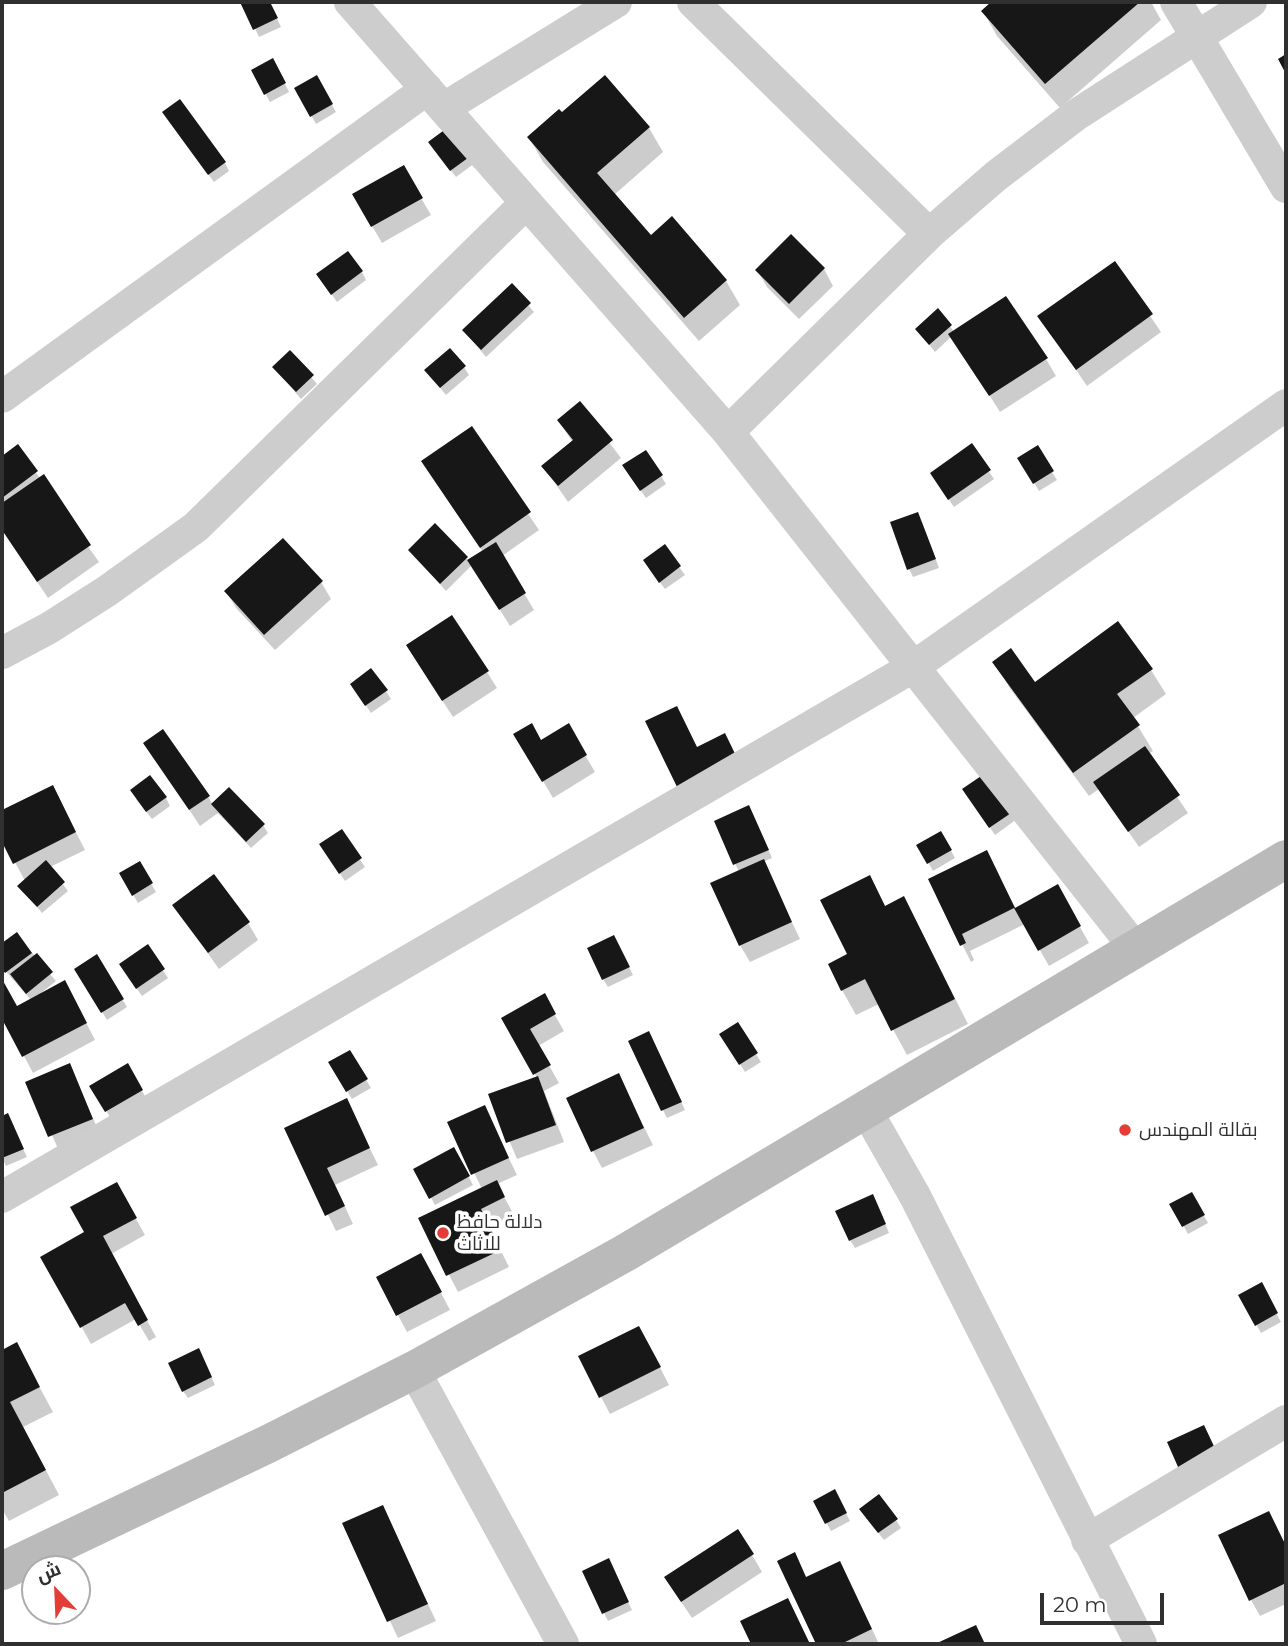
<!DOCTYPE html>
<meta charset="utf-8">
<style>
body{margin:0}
#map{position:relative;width:1288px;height:1646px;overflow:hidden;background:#fff;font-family:Montserrat,Cairo,sans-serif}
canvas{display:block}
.frame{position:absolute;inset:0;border:4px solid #303030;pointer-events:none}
.north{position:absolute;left:21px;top:1555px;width:70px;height:70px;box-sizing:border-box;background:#fff;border:2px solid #acacac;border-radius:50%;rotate:337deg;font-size:19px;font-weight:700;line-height:28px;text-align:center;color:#303030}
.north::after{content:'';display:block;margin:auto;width:24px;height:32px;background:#e43d35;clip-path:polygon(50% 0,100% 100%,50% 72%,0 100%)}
.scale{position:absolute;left:1040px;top:1593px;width:124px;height:32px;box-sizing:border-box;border:4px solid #303030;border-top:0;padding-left:9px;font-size:21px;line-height:24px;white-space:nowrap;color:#303030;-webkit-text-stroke:5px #fff;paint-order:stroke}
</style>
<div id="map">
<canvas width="1288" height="1646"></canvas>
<div class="frame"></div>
<div class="north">ش</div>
<div class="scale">20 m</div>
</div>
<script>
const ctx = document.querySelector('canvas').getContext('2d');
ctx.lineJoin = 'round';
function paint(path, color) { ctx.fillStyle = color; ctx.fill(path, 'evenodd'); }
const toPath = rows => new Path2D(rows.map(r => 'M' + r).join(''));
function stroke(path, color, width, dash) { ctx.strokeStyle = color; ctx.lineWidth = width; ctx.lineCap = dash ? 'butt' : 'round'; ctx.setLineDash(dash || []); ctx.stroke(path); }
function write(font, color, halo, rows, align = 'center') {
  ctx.font = font + ' Montserrat,Cairo,sans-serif'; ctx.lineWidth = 7; ctx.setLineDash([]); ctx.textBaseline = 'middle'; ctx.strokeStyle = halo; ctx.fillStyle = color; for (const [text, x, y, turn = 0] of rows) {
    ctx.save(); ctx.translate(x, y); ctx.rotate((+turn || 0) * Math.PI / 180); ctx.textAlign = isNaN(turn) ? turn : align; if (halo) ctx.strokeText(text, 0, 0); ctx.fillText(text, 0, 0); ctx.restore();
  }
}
const shadow = toPath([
 [269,2,281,27,259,37,243,3],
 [994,2,1151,2,1161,20,1060,108,997,36,983,11],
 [273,60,289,92,270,102,253,71],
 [316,77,336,112,316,124,296,88],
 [562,115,649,128,663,152,614,195,651,238,726,281,740,305,699,341,543,162,529,137],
 [169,121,225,163,229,171,214,182],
 [451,128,475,163,456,177,435,150],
 [403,167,431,215,382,243,354,195],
 [1114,263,1161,332,1087,386,1040,317],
 [824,269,833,286,799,319,767,287,757,270],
 [362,272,366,280,337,302,323,282],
 [512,286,534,312,486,357,464,330],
 [950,326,954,332,1046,359,1056,376,1000,412,952,336,935,352,917,329],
 [290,352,317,384,301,399,274,367],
 [464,367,469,375,446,395,426,370],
 [580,404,621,458,568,502,544,467,573,443,559,421],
 [471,429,539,530,502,556,534,610,510,626,472,565,446,591,410,550,466,558,468,561,483,552,423,462],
 [971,446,994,479,954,507,936,481],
 [18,447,99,562,48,598,2,529,2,458],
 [1037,448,1057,480,1039,491,1020,459],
 [629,473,661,476,666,484,646,498],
 [922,522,939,568,913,577,909,569],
 [664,546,685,575,665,589,649,568],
 [321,582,331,599,275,650,236,608,226,591],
 [418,663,487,672,497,688,453,717],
 [995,663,1034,684,1151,670,1166,694,1133,718,1153,751,1148,754,1188,813,1139,847,1099,789,1089,796,1009,687],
 [386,691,391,699,371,713,357,692],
 [568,726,595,772,553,798,516,735,541,742],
 [145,743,208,797,213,805,263,825,268,833,251,848,218,813,200,826],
 [987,774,1017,819,995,835,969,797],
 [53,787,85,850,50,867,68,891,42,913,20,886,25,881,2,838,2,812],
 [166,798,170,806,152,819,136,799],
 [753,815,772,858,763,862,800,939,750,962,740,945,739,872,716,822],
 [341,831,365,867,345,881,326,853],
 [941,833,955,858,933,871,919,846],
 [986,853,1016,909,1057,886,1089,943,1049,966,1025,924,970,951,974,960,971,962,930,880],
 [139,863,156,892,138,903,121,874],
 [869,878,886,907,917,923,968,1024,907,1055,879,1004,856,1015,842,990],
 [174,906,248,923,258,940,219,969],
 [17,935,56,981,41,993,74,999,95,1040,33,1073,2,1015,3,984,16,1008,31,1000,2,967,2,945],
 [618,945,633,975,608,987,603,979],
 [147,946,168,978,142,996,125,972],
 [96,957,127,1007,107,1020,76,969],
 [544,996,564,1031,538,1046,559,1083,544,1091,564,1142,517,1159,490,1095,537,1078,504,1018],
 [738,1025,761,1062,745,1072,721,1035],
 [653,1041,685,1110,667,1118,663,1110],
 [350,1052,371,1088,352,1099,330,1063],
 [69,1065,101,1136,60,1153,28,1082],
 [128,1066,146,1098,111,1119,92,1086],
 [618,1075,653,1145,602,1168,593,1151],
 [346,1100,378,1165,335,1185,353,1224,336,1231,286,1129],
 [484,1107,517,1175,497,1184,514,1215,489,1227,509,1267,458,1292,420,1219,482,1189,450,1123],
 [7,1115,27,1157,6,1166,2,1158,2,1118],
 [454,1149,473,1185,435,1205,416,1170],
 [117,1185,145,1235,111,1254,156,1337,149,1341,136,1319,91,1344,43,1257,87,1233],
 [1191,1194,1208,1223,1188,1234,1172,1205],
 [877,1204,889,1233,855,1248,850,1240],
 [430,1272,450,1310,407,1332,378,1278],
 [1261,1285,1281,1322,1261,1333,1240,1296],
 [16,1344,53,1412,23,1427,59,1495,9,1521,2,1509,2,1352],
 [648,1344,669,1385,610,1414,601,1397],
 [203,1358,215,1385,188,1398,183,1391],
 [835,1492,850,1521,831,1531,815,1502],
 [382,1507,436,1621,398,1638,344,1524],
 [1269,1513,1286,1546,1286,1604,1260,1616,1251,1600],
 [866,1518,896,1520,901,1528,884,1540],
 [794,1554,807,1579,849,1580,879,1644,818,1644,779,1561],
 [752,1555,762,1572,692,1618,676,1594],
 [612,1568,632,1610,608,1621,604,1613]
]);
const building = toPath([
 [240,2,270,2,278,18,253,30],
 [991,2,1140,2,1045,84,981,11],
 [1286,54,1286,74,1278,59],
 [273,58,286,83,264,95,251,70],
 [317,75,333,104,310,117,294,88],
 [605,75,650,127,597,173,651,235,672,216,727,280,684,318,527,137,559,109,562,112],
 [180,99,226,162,208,175,162,112],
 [451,125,472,155,450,171,428,142],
 [404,165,423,198,371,227,352,194],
 [791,234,825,268,789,304,755,270],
 [348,251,363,271,331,295,316,274],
 [1115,261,1153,314,1076,370,1037,316],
 [512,283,531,303,481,350,462,330],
 [1006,296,1048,358,989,396,948,334],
 [938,308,952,325,929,345,915,329],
 [450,348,466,366,440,388,424,370],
 [290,350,314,375,296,392,272,367],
 [580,401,613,440,558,486,541,466,573,440,557,420],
 [472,426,531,512,480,548,421,461],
 [972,443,991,470,948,500,930,473],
 [18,444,38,471,2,498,2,456],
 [1038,445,1054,471,1033,484,1017,458],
 [646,450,663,475,640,491,622,465],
 [44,474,91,545,37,582,2,530,2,503],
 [918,512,936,559,907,570,890,522],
 [435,523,468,557,440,584,408,550],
 [283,538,323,581,264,635,224,591],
 [496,542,526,593,499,610,467,560],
 [665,544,681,566,659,583,643,560],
 [452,615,489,671,442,701,406,645],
 [1118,621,1153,669,1117,694,1140,725,1073,773,992,662,1011,648,1035,682],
 [371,668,388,690,365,706,350,684],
 [677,706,697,747,725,733,739,762,679,791,645,721],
 [532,723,541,740,569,723,587,755,542,782,513,734],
 [163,729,210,796,189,810,143,743],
 [1145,746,1180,795,1128,832,1093,782],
 [987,772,1014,811,989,828,962,789],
 [150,775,167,797,146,812,130,790],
 [53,785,76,832,13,864,2,842,2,810],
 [229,787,265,824,246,842,211,804],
 [749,805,769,850,733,865,714,821],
 [342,829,362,858,339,874,319,844],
 [941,831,952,850,927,864,916,845],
 [987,850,1015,908,1058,884,1081,926,1038,951,1014,908,962,934,966,943,960,946,928,879],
 [764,859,792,922,739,946,710,883],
 [46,860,65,882,37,907,17,886],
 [140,861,153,883,132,896,119,873],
 [214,874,250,922,208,953,172,905],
 [870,875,885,906,904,896,955,999,891,1031,865,979,841,991,828,964,847,954,820,900],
 [17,932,32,953,5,973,2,969,2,943],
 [614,935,630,967,602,980,587,948],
 [148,944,165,969,136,989,119,964],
 [37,953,53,972,26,994,10,974],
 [97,954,124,999,101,1013,74,969],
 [2,979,17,1006,65,980,87,1023,22,1057,2,1019],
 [545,993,556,1014,530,1029,551,1065,533,1075,501,1018],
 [738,1022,758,1053,739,1065,719,1034],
 [649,1031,682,1102,661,1111,628,1041],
 [350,1050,368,1079,346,1092,328,1062],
 [70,1063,93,1119,48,1137,25,1082],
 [128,1063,143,1090,105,1112,89,1086],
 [619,1073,644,1128,591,1152,566,1098],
 [538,1076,556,1125,506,1143,488,1094],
 [347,1098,370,1148,327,1168,345,1206,325,1216,284,1128],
 [485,1105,509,1158,471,1175,447,1122],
 [8,1113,24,1149,2,1158,2,1116],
 [454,1147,470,1176,429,1199,413,1169],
 [497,1180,505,1197,481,1209,501,1250,446,1276,418,1218],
 [117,1182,137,1218,103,1236,148,1320,138,1326,125,1303,80,1328,40,1257,84,1232,70,1207],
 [1192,1192,1205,1215,1182,1227,1169,1204],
 [873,1194,886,1224,849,1241,835,1211],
 [421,1253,442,1292,396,1316,376,1277],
 [1262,1282,1278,1313,1255,1326,1238,1295],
 [639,1326,661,1367,599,1398,578,1356],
 [17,1342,40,1387,10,1402,46,1470,2,1493,2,1350],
 [199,1348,212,1377,182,1392,168,1363],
 [1204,1425,1220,1459,1182,1476,1167,1442],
 [835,1489,847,1513,825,1524,813,1501],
 [879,1494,898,1519,878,1533,859,1509],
 [383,1505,428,1604,387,1622,342,1523],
 [1269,1511,1286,1546,1286,1583,1249,1601,1218,1535],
 [738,1529,754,1554,681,1602,664,1577],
 [795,1552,806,1577,840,1561,872,1629,841,1644,816,1644,777,1561],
 [609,1558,629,1602,602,1614,582,1571],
 [788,1598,810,1644,751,1644,740,1621],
 [976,1625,985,1644,935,1644]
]);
const street = toPath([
 [350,2,728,432,1135,948],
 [693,2,929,234],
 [1176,2,1286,187],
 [444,108,616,2],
 [2,397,427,89],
 [728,432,929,234,996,176,1076,115,1251,2],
 [2,653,49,628,107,591,196,527,526,203],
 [865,1108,915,1196,1141,1644],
 [2,1197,913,667,1286,405],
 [414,1370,563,1644],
 [1087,1540,1286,1421]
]);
const secondary = toPath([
 [2,1571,270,1443,414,1370,625,1253,1286,859]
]);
const markers = [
 [1125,1130,7,"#e43d35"],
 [443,1233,7,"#e43d35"]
];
const poiNames = [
 ["بقالة المهندس",1139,1130],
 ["دلالة حافظ",457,1222],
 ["للاثاث",457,1244]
];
paint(shadow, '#0003');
paint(building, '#171717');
stroke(street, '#cdcdcd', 32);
stroke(secondary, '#bababa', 38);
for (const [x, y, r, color] of markers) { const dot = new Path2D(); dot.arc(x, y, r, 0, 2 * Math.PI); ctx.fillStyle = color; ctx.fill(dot); stroke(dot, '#fff', 2.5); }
write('19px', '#303030', '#fff', poiNames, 'left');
</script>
